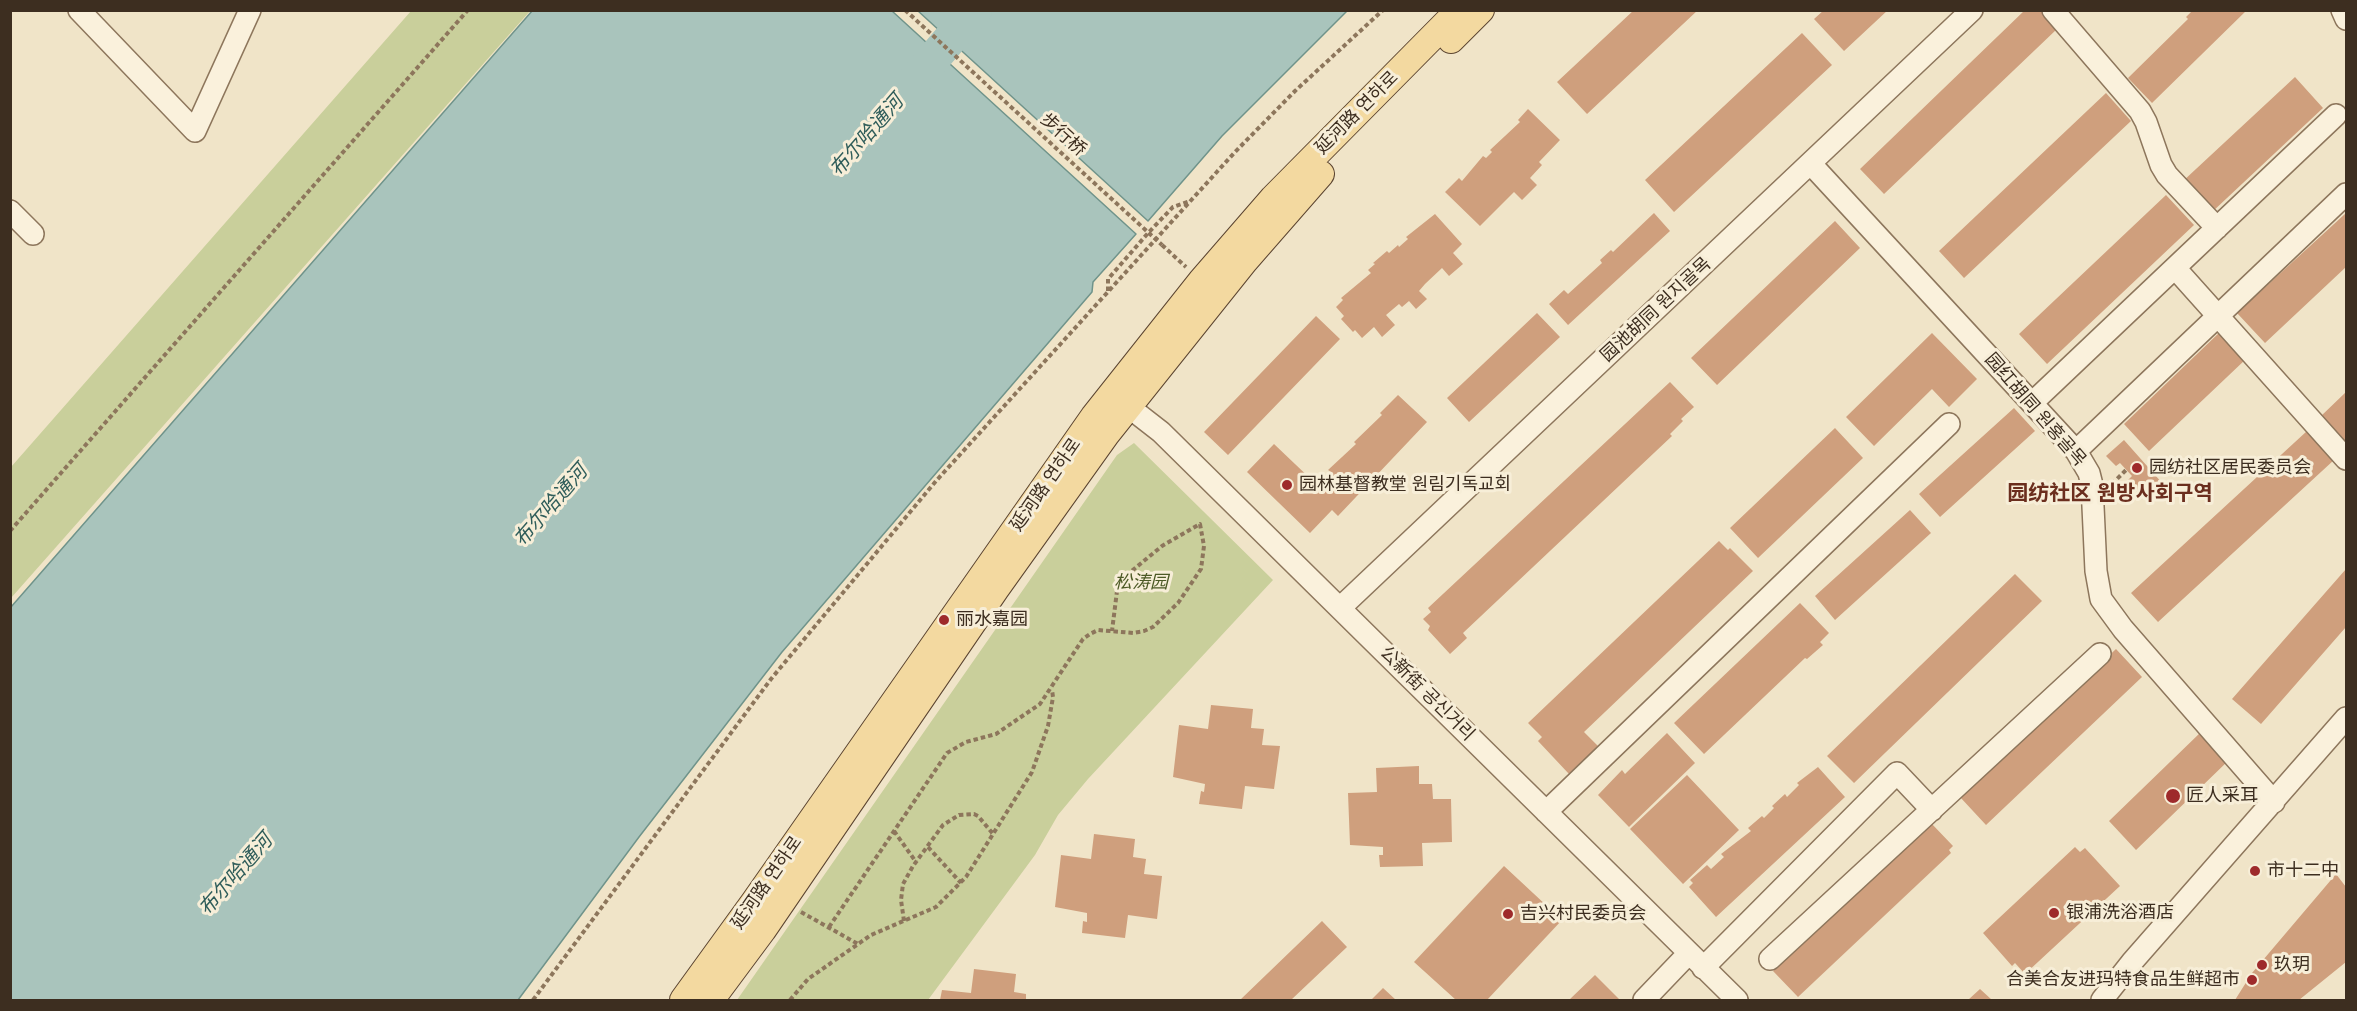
<!DOCTYPE html>
<meta charset="utf-8">
<style>
body{margin:0}
#map{position:relative;width:2357px;height:1011px;overflow:hidden;background:#f0e4c8;font-family:Lora,serif}
canvas{display:block}
.frame{position:absolute;inset:0;border:12px solid #3d2e20;pointer-events:none}
</style>
<div id="map">
<canvas width="2357" height="1011"></canvas>
<div class="frame"></div>
</div>
<script>
const ctx = document.querySelector('canvas').getContext('2d');
ctx.lineJoin = 'round';
function paint(path, color) { ctx.fillStyle = color; ctx.fill(path, 'evenodd'); }
const toPath = rows => new Path2D(rows.map(r => 'M' + r).join(''));
function stroke(path, color, width, dash) { ctx.strokeStyle = color; ctx.lineWidth = width; ctx.lineCap = dash ? 'butt' : 'round'; ctx.setLineDash(dash || []); ctx.stroke(path); }
function write(font, color, halo, rows, align = 'center') {
  ctx.font = font + ' Lora,"Noto Sans SC","Noto Sans KR",serif'; ctx.lineWidth = 6; ctx.setLineDash([]); ctx.textBaseline = 'middle'; ctx.strokeStyle = halo; ctx.fillStyle = color; for (const [text, x, y, turn = 0] of rows) {
    ctx.save(); ctx.translate(x, y); ctx.rotate((+turn || 0) * Math.PI / 180); ctx.textAlign = isNaN(turn) ? turn : align; if (halo) ctx.strokeText(text, 0, 0); ctx.fillText(text, 0, 0); ctx.restore();
  }
}
const green = toPath([
 [411,11,530,11,11,598,11,467],
 [1134,443,1273,580,1088,779,1058,815,1035,855,928,1000,737,1000,1117,455]
]);
const water = toPath([
 [532,11,892,11,1136,234,1093,282,1092,292,782,652,639,837,518,1000,11,1000,11,607,532,11],
 [918,11,1347,11,1222,136,1148,221,918,11]
]);
const river = toPath([
 [908,88,975,10]
]);
const building = toPath([
 [1634,10,1698,10,1587,114,1557,82],
 [1824,10,1888,10,1844,51,1814,19],
 [2025,10,2040,10,2057,29,1884,194,1860,169],
 [2193,10,2247,10,2152,103,2128,78,2188,19,2186,17],
 [1802,33,1832,65,1674,212,1645,180],
 [2295,77,2323,108,2211,213,2182,182],
 [2106,93,2131,121,1964,278,1939,251],
 [1528,109,1560,140,1539,162,1542,165,1530,178,1537,185,1522,200,1514,192,1480,226,1445,192,1459,178,1462,181,1483,156,1486,158,1492,152,1490,150,1520,122,1518,120],
 [2166,195,2194,225,2047,364,2019,334],
 [1654,213,1670,231,1568,325,1549,304,1564,290,1568,294,1602,263,1600,260,1611,250,1613,252],
 [2346,213,2346,267,2265,343,2237,313],
 [1435,214,1462,244,1453,253,1463,264,1449,276,1442,268,1425,284,1419,291,1427,299,1416,309,1409,301,1402,307,1399,304,1386,315,1395,325,1382,337,1374,327,1362,338,1355,330,1353,332,1341,319,1344,316,1336,307,1343,300,1341,298,1371,273,1368,270,1375,264,1373,263,1387,251,1389,253,1398,245,1399,247,1408,239,1406,237],
 [1835,221,1860,248,1717,385,1691,358],
 [1537,313,1560,337,1469,422,1447,398],
 [1316,316,1340,339,1228,455,1204,432],
 [2220,332,2246,359,2149,451,2124,424],
 [1932,333,1977,379,1949,407,1932,389,1874,446,1846,417],
 [1670,382,1694,407,1681,419,1683,421,1670,434,1672,436,1463,633,1467,638,1450,654,1428,630,1430,626,1423,619,1431,612,1428,608],
 [2346,392,2346,446,2320,417],
 [1398,395,1427,422,1338,516,1332,510,1310,533,1247,472,1274,444,1316,484,1320,479,1322,481,1331,472,1328,470,1356,444,1354,442,1382,415,1380,413],
 [2014,408,2035,431,1940,517,1919,494],
 [1835,428,1863,458,1758,558,1730,528],
 [2307,431,2334,460,2158,622,2131,593],
 [2124,440,2163,484,2148,497,2145,493,2141,497,2127,481,2132,476,2120,463,2116,466,2106,456],
 [1910,510,1931,533,1835,620,1815,596],
 [1719,541,1728,550,1730,548,1753,571,1584,732,1598,746,1569,774,1538,741,1542,737,1528,723],
 [2346,569,2346,627,2261,724,2232,699],
 [2015,574,2042,601,1854,783,1827,756],
 [1800,603,1829,633,1820,642,1823,645,1807,659,1805,658,1704,754,1674,723],
 [2116,649,2142,677,1986,825,1960,797],
 [1211,705,1253,709,1251,728,1264,729,1262,745,1280,746,1274,789,1245,786,1242,809,1199,804,1201,791,1204,792,1205,784,1173,777,1179,725,1208,729],
 [2201,732,2229,760,2136,850,2109,821],
 [1667,733,1695,763,1629,827,1598,795,1622,770,1625,774],
 [1419,766,1419,784,1432,784,1433,799,1451,799,1452,842,1422,843,1423,866,1380,867,1379,855,1383,855,1383,847,1350,845,1348,793,1377,792,1376,768],
 [1818,767,1845,797,1716,917,1689,887,1693,883,1690,880,1707,865,1711,869,1724,857,1721,854,1751,831,1748,828,1762,816,1764,818,1774,808,1772,806,1785,794,1787,797,1799,785,1797,783],
 [1687,775,1739,830,1683,884,1630,829],
 [1931,823,1953,846,1949,850,1951,853,1798,997,1773,971],
 [1094,834,1135,839,1133,857,1146,859,1144,874,1162,876,1157,919,1128,915,1125,938,1082,933,1083,921,1087,922,1087,913,1055,907,1061,855,1091,859],
 [2075,847,2080,852,2085,848,2120,886,2025,974,2015,963,2012,966,1983,933],
 [1504,866,1562,920,1487,1000,1456,1000,1414,962],
 [2336,874,2346,887,2346,962,2299,1000,2235,1000,2252,973],
 [1322,921,1347,947,1291,1000,1240,1000],
 [974,969,1016,974,1014,992,1026,994,1026,1000,940,1000,942,990,971,993],
 [1595,975,1620,1000,1569,1000],
 [1383,988,1396,1000,1371,1000],
 [1980,989,1992,1000,1968,1000]
]);
const path = toPath([
 [1162,245,1186,267],
 [1108,291,1108,279,1149,232,1173,207,1190,201],
 [2112,484,2126,470],
 [10,531,468,10],
 [894,831,916,862],
 [928,847,961,883],
 [801,912,858,944],
 [904,921,901,900,903,884,913,866,943,825,959,815,974,814,978,816,994,835],
 [829,927,947,753,966,742,996,734,1040,704,1083,639,1090,634,1098,630,1133,633,1144,631,1153,627,1178,603,1201,569,1204,546,1200,524,1162,546,1122,579,1117,591,1112,631],
 [533,1000,771,679,936,481,1235,152,1295,91,1383,10],
 [790,1000,808,979,871,935,936,907,966,877,1032,772,1048,726,1053,697,1052,690]
]);
const minor = toPath([
 [79,10,195,131,250,10],
 [2053,10,2140,111,2146,122,2161,165,2167,175,2217,228],
 [2342,10,2346,19],
 [1811,164,2076,451,2089,473,2092,485,2096,571,2101,599,2123,629,2274,802],
 [10,211,33,234],
 [2175,268,2346,459],
 [1116,397,1161,432,1737,1000],
 [2032,403,2336,115],
 [2076,451,2346,194],
 [1340,608,1972,10],
 [1546,812,1949,424],
 [1770,959,2100,654],
 [1703,968,1897,773,1932,810],
 [1644,1000,1689,953],
 [2102,1000,2132,962,2346,718]
]);
const major = toPath([
 [1451,40,1481,10],
 [683,1000,754,902,1094,416,1201,281,1273,198,1459,10],
 [711,1000,763,930,996,589,1106,435,1245,261,1321,174]
]);
const pathBridge = toPath([
 [905,10,1162,245]
]);
const markers = [
 [2137,468,6,"#9e2a2b"],
 [1287,485,6,"#9e2a2b"],
 [944,620,6,"#9e2a2b"],
 [2173,796,8,"#9e2a2b"],
 [2255,871,6,"#9e2a2b"],
 [2054,913,6,"#9e2a2b"],
 [1508,914,6,"#9e2a2b"],
 [2262,965,6,"#9e2a2b"],
 [2252,980,6,"#9e2a2b"]
];
const streetNames = [
 ["延河路 연하로",1357,113,-45],
 ["步行桥",1063,135,42],
 ["园池胡同 원지골목",1656,310,-43],
 ["园红胡同 원홍골목",2035,410,49],
 ["延河路 연하로",1046,485,-55],
 ["公新街 공신거리",1427,694,45],
 ["延河路 연하로",767,883,-55]
];
const poiNames = [
 ["园纺社区居民委员会",2149,468],
 ["园林基督教堂 원림기독교회",1299,485],
 ["丽水嘉园",956,620],
 ["匠人采耳",2186,796],
 ["市十二中",2267,871],
 ["银浦洗浴酒店",2066,913],
 ["吉兴村民委员会",1520,914],
 ["玖玥",2274,965],
 ["合美合友进玛特食品生鲜超市",2240,980,"right"]
];
const parkNames = [
 ["松涛园",1141,583]
];
const waterNames = [
 ["布尔哈通河",867,136,-49],
 ["布尔哈通河",551,506,-49],
 ["布尔哈通河",236,875,-49]
];
const quarterNames = [
 ["园纺社区 원방사회구역",2110,494]
];
paint(green, '#c9cf9b');
paint(water, '#a9c4bc');
stroke(water, '#6f938a', 1.5);
stroke(river, '#a9c4bc', 34);
paint(building, '#cf9f7d');
stroke(minor, '#8d765c', 24);
stroke(major, '#5b4430', 28);
stroke(path, '#8d765c', 4, [4.5, 3]);
stroke(minor, '#faf1dc', 21);
stroke(major, '#f3d9a0', 26);
stroke(pathBridge, '#8d765c', 4, [4.5, 3]);
for (const [x, y, r, color] of markers) { const dot = new Path2D(); dot.arc(x, y, r, 0, 2 * Math.PI); ctx.fillStyle = color; ctx.fill(dot); stroke(dot, '#f7eed8', 2); }
write('18px', '#3d2e20', '#f7eed8', streetNames);
write('18px', '#3d2e20', '#f7eed8', poiNames, 'left');
write('italic 18px', '#4d5a26', '#f7eed8', parkNames);
write('italic 20px', '#2f5d5a', '#f7eed8', waterNames);
write('bold 21px', '#6b2e1e', '#f7eed8', quarterNames);
</script>
